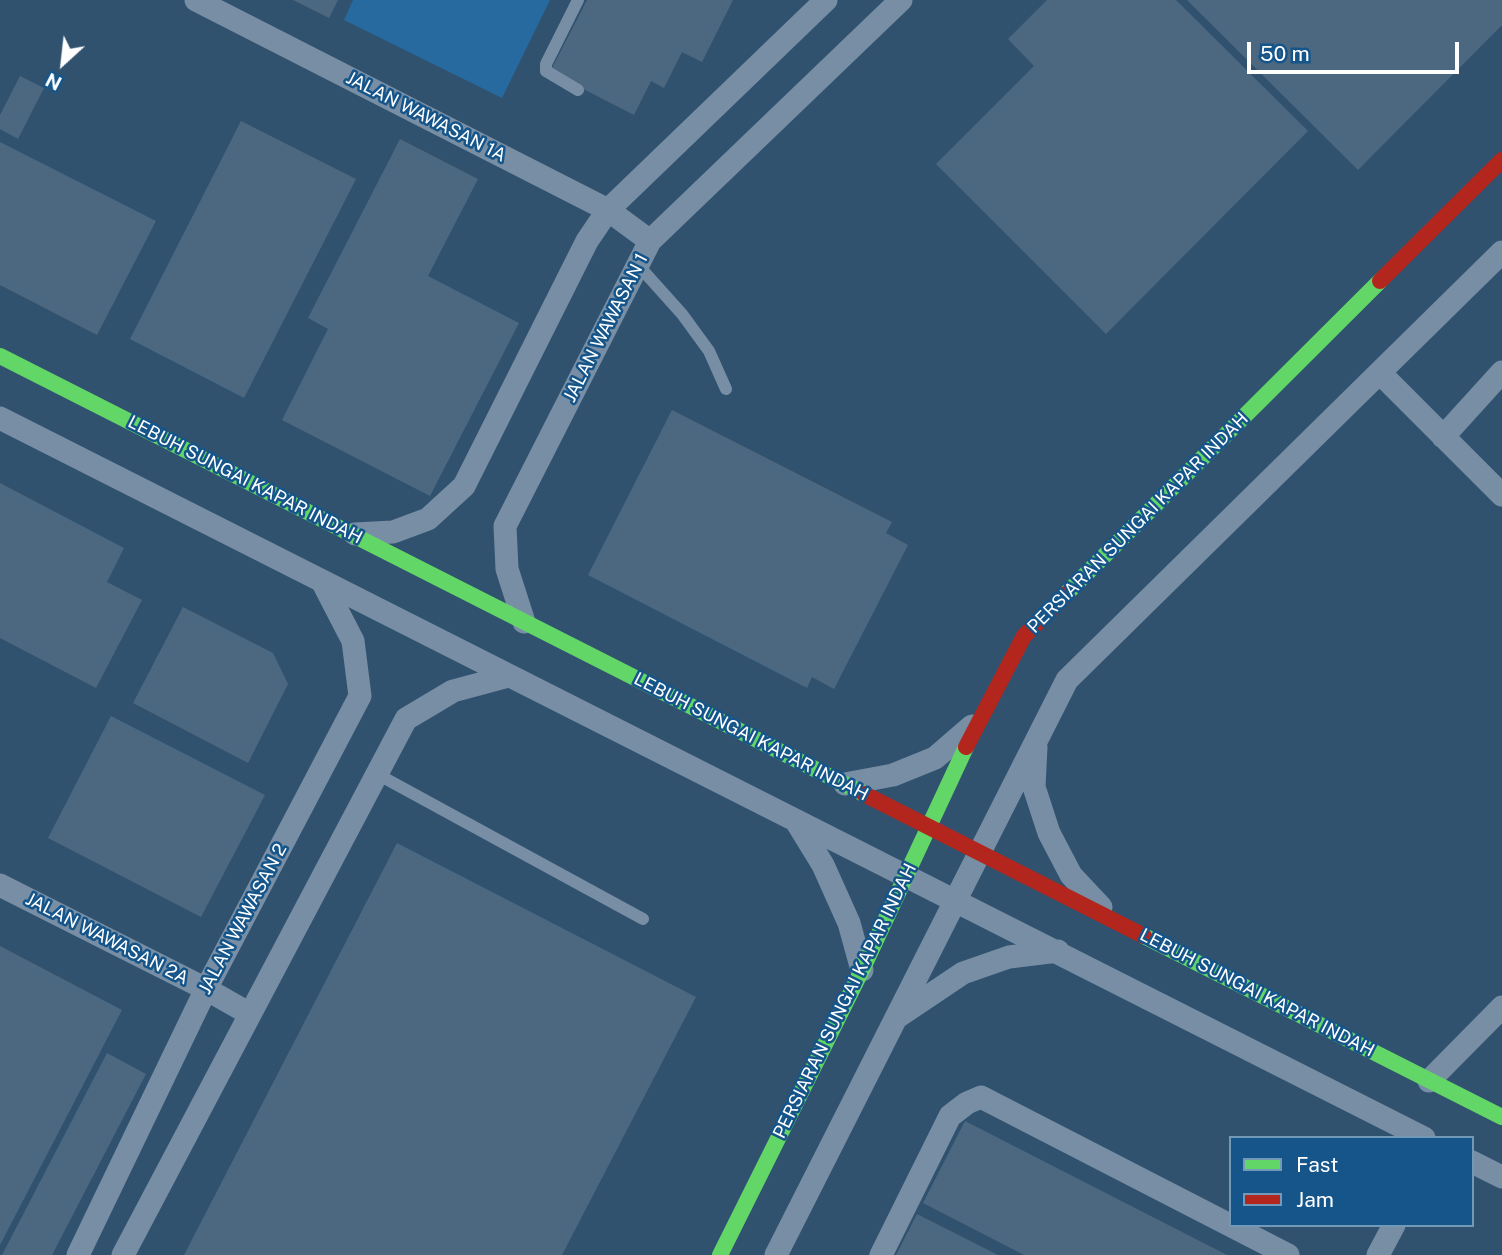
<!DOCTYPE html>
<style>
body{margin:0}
#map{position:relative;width:1502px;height:1255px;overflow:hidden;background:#30526f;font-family:"Public Sans",sans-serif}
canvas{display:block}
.legend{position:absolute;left:1229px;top:1136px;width:245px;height:91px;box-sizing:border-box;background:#15558a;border:2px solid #7399b9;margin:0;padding:9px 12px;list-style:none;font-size:21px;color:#fff}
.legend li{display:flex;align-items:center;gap:14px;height:35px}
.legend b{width:35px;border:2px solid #7399b9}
.north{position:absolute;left:28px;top:28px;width:70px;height:70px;-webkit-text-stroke:5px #15558a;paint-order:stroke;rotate:207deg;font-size:19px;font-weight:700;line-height:28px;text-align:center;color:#fff}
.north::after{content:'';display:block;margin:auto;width:24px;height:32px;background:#fff;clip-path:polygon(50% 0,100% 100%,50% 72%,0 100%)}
.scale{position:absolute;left:1247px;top:42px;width:212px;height:32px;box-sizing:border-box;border:4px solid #fff;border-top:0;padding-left:9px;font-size:21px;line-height:24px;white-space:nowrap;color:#fff;-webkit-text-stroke:5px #15558a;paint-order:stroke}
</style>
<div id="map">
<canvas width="1502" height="1255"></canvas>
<ul class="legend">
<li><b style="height:9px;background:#63d668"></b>Fast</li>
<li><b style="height:9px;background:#b3261e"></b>Jam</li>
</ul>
<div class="north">N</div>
<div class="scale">50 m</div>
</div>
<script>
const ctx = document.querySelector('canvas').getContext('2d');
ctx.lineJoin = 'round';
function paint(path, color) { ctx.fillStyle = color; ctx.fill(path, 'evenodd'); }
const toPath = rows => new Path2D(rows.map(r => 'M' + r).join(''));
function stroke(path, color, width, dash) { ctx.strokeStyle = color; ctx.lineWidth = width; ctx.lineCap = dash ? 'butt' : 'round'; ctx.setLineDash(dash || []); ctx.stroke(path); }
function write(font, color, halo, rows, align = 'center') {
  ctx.font = font + ' "Public Sans",sans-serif'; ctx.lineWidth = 5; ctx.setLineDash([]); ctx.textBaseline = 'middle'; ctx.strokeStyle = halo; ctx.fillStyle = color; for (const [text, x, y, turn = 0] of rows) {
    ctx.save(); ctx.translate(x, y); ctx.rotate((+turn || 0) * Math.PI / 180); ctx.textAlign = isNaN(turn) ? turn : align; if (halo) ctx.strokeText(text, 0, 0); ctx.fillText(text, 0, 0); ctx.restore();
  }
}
const green = toPath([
 [353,0,550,0,502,98,344,20]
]);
const building = toPath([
 [293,0,338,0,329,18],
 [587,0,733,0,702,62,682,52,664,88,651,81,634,115,550,72],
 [1047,0,1176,0,1308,131,1106,334,936,164,1034,66,1008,39],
 [1187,0,1502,0,1502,25,1358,170],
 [20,76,44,88,18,139,0,129,0,115],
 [241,121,356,179,244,398,130,339],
 [400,139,478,179,428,276,519,323,430,496,282,420,328,329,308,318],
 [0,142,156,221,97,335,0,285],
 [672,410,892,522,886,533,908,545,834,689,812,677,807,688,588,575],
 [0,483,124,548,107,582,142,600,96,688,0,638],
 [183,607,273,653,288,684,248,763,133,703],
 [111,716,265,795,201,917,48,838],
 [397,843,696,997,562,1255,184,1255],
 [0,946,122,1010,0,1245],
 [107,1053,146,1074,52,1255,2,1255],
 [965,1121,1227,1255,1024,1255,923,1203],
 [917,1214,998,1255,896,1255]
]);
const lane = toPath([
 [578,0,546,64,546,71,578,90],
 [638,265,682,314,709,351,726,389],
 [377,774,643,919]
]);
const street = toPath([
 [196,0,608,210,650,241],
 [1380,373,1502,495],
 [0,418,1424,1138],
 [1443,437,1502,372],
 [355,534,393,532,428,519,464,486,587,241,608,210,826,0],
 [524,622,507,569,505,526,650,241,901,0],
 [1036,747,1034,787,1049,833,1071,875,1101,907],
 [845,784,893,775,935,758,972,726],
 [796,821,823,865,849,923,862,970],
 [0,885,206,989,250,1014],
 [899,1016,963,973,1009,957,1058,951],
 [1429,1081,1502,1007],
 [1472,1162,1502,1177],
 [78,1255,206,989,360,696,353,641,322,581],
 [123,1255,406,719,453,691,509,676],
 [776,1255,1067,680,1502,252],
 [881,1255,950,1116,967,1103,981,1097,1288,1255],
 [1378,1255,1394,1225]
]);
const fast = toPath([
 [0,356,864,794],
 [1066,594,1380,281],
 [1144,936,1502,1117],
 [720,1255,862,970,966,747]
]);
const jam = toPath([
 [1380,281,1502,160],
 [966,747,1024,636,1066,594],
 [864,794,1144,936]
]);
const streetNames = [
 ["JALAN WAWASAN 1A",426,117,27],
 ["JALAN WAWASAN 1",606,328,-63],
 ["LEBUH SUNGAI KAPAR INDAH",245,480,27],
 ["PERSIARAN SUNGAI KAPAR INDAH",1138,523,-45],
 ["LEBUH SUNGAI KAPAR INDAH",751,737,27],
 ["JALAN WAWASAN 2",243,919,-62],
 ["JALAN WAWASAN 2A",107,939,27],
 ["LEBUH SUNGAI KAPAR INDAH",1257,993,27],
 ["PERSIARAN SUNGAI KAPAR INDAH",845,1001,-64]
];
paint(green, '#266a9f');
paint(building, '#4c6880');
stroke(lane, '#778ea4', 12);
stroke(street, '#778ea4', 23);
stroke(fast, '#63d668', 16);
stroke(jam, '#b3261e', 16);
write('18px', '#fff', '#15558a', streetNames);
</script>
